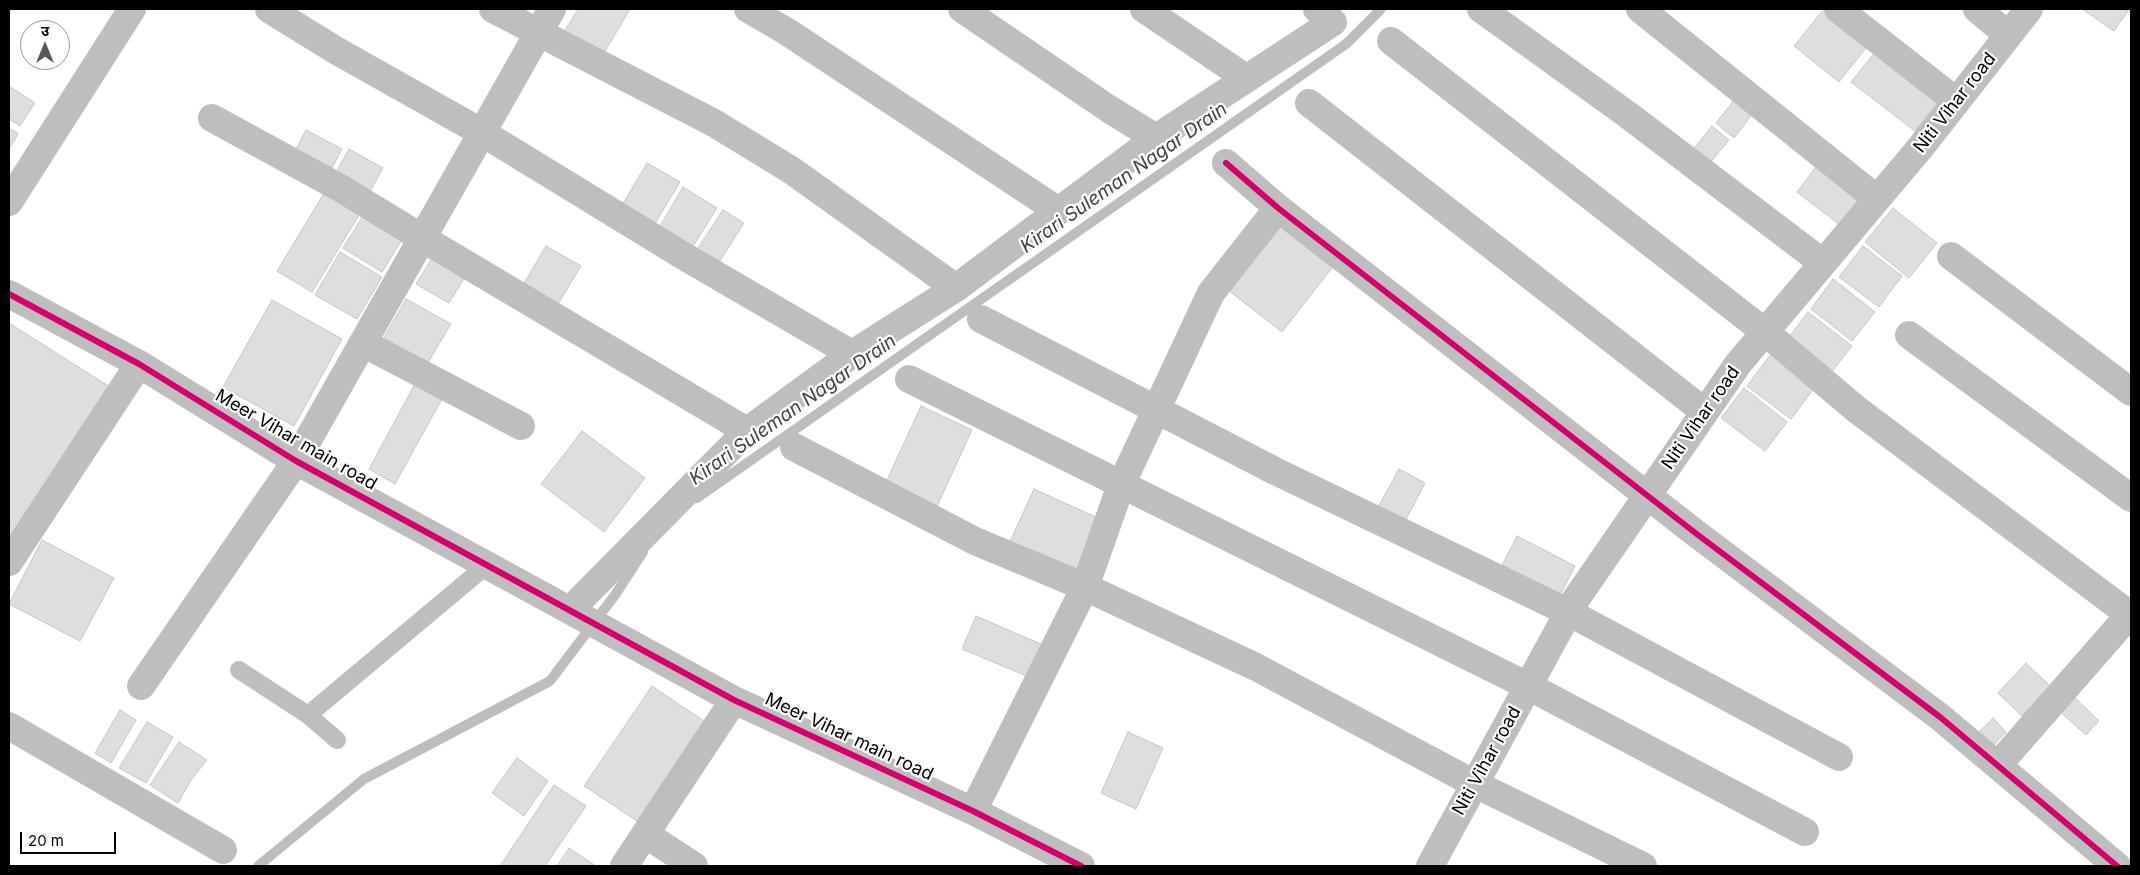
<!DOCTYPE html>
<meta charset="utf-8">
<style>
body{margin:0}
#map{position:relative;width:2140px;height:875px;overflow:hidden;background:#fff;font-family:Inter,"Noto Sans Devanagari",sans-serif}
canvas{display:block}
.frame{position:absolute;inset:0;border:10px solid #000;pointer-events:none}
.north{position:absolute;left:20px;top:20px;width:50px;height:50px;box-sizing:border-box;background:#fff;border:1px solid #999;border-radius:50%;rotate:0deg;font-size:14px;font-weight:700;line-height:20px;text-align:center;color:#000}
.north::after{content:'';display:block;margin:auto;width:18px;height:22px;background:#595959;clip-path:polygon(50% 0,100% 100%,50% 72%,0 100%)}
.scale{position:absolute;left:20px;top:832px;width:96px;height:22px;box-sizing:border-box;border:2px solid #000;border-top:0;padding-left:6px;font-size:15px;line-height:18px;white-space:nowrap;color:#000;-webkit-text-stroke:4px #fff;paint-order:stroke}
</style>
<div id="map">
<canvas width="2140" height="875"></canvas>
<div class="frame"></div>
<div class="north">उ</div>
<div class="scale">20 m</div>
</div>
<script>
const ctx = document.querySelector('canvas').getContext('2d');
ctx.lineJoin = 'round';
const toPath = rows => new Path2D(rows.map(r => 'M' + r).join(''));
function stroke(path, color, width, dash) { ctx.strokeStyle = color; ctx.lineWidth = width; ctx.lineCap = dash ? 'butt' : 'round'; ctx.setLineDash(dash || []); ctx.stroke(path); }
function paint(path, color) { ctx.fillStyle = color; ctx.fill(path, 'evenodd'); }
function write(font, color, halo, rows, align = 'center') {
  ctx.font = font + ' Inter,sans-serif'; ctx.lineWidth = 4.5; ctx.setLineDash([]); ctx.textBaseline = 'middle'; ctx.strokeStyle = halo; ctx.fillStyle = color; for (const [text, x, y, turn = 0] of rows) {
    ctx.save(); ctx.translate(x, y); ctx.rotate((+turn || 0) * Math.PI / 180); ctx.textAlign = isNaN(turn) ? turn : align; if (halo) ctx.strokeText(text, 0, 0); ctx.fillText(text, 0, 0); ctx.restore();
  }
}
const stream = toPath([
 [697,498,1346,44,1381,9],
 [258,866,364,779,550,681,615,595,643,552]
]);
const building = toPath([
 [578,9,630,9,603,55,564,32,578,9],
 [1824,9,1870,43,1839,82,1794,46,1824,9],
 [2082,9,2125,9,2128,11,2114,31,2082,9],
 [1876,51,1939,100,1915,131,1851,82,1876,51],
 [9,86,35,103,20,126,9,119,9,86],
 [1739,94,1757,108,1734,138,1716,123,1739,94],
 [1712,126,1729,140,1705,169,1688,156,1712,126],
 [9,128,18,134,9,149,9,128],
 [306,130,342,149,330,172,294,153,306,130],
 [349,149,383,168,369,193,335,174,349,149],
 [647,163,680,182,654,225,622,205,647,163],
 [1818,164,1862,197,1840,225,1797,192,1818,164],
 [683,187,717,208,692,248,659,228,683,187],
 [326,190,361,212,312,292,277,271,326,190],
 [1893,208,1937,243,1909,278,1865,242,1893,208],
 [723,210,744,223,718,264,696,251,723,210],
 [364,214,403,238,382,272,343,248,364,214],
 [1282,222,1335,264,1282,332,1228,290,1282,222],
 [546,246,581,266,558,304,523,285,546,246],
 [1863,246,1902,276,1879,307,1839,277,1863,246],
 [340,252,382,277,357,319,315,295,340,252],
 [434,255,467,274,449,303,416,284,434,255],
 [1833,279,1875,312,1852,341,1811,309,1833,279],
 [406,299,451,324,426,366,382,341,406,299],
 [272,300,342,339,294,426,223,387,272,300],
 [1808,312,1852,346,1827,378,1783,345,1808,312],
 [9,323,110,387,9,541,9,323],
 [1771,354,1815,387,1791,419,1747,386,1771,354],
 [416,382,443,397,395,484,369,469,416,382],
 [1744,388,1787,422,1765,451,1721,418,1744,388],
 [921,406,972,430,933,515,882,491,921,406],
 [582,431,645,478,604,532,541,484,582,431],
 [1399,469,1425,483,1403,525,1376,511,1399,469],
 [1034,489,1100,519,1073,578,1007,548,1034,489],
 [1517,536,1575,566,1556,603,1498,573,1517,536],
 [42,540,114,578,80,641,9,604,42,540],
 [976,616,1043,645,1029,677,962,649,976,616],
 [2026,663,2050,686,2022,716,1998,693,2026,663],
 [652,686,704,721,637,821,584,786,652,686],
 [2071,694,2099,721,2086,735,2057,709,2071,694],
 [120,710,136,720,111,763,95,753,120,710],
 [1993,718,2006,732,1991,748,1977,734,1993,718],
 [147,722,173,737,146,783,119,768,147,722],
 [1128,732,1163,748,1136,809,1101,793,1128,732],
 [179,742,207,760,191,780,178,803,150,785,179,742],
 [517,758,548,781,524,816,492,793,517,758],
 [554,785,586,806,545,866,500,866,554,785],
 [569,848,596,866,557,866,569,848]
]);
const service = toPath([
 [239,670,308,715,337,740],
 [308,715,487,565]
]);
const minor = toPath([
 [269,9,337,51,481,132,687,258,852,354],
 [493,9,714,123,791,170,956,288],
 [748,9,786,31,1057,210],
 [962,9,1109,109,1156,138],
 [1144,9,1246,78],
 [1481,9,1628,115,1823,263],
 [1640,9,1877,199],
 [1838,9,1956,101],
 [1977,9,2008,35],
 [1391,41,1765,332,1856,409,2130,615],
 [1309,103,1705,412],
 [212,118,342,189,422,238,747,431],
 [1226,163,1278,208,1698,535,1940,717,2117,866],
 [9,202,132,9],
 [1951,256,2131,392],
 [9,294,139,364,296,461,734,700,973,811,1081,866],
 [981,319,1275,471,1568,612,1839,757],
 [1909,335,2131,498],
 [363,343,521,426],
 [909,379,1528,686,1805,832],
 [794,447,975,541,1085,587,1256,667,1475,784,1643,866],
 [9,562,139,364],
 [570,610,747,431,852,354,956,288,1156,138,1333,22,1317,9],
 [141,686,296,461,552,9],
 [9,726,223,850],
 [1998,765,2131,613],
 [973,811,1085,587,1121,485,1211,293,1278,208],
 [645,834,694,866],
 [624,866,734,700],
 [1430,866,1574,602,1738,364,1920,148,2029,9]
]);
const cycleway = toPath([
 [1226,163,1278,208,1698,535,1940,717,2117,866],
 [9,294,139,364,296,461,734,700,973,811,1081,866]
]);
const streetNames = [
 ["Niti Vihar road",1955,103,-52],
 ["Niti Vihar road",1701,418,-55],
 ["Meer Vihar main road",296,440,30],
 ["Meer Vihar main road",849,737,25],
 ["Niti Vihar road",1487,761,-61]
];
const waterNames = [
 ["Kirari Suleman Nagar Drain",1124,178,-35],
 ["Kirari Suleman Nagar Drain",793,410,-35]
];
stroke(stream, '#bdbdbd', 10);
paint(building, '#dedede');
stroke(building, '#c6c6c6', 1);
stroke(service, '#bebebe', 18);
stroke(minor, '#bebebe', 28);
stroke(cycleway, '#d6006c', 6);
write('18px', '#000', '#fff', streetNames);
write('italic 19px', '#424242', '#fff', waterNames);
</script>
